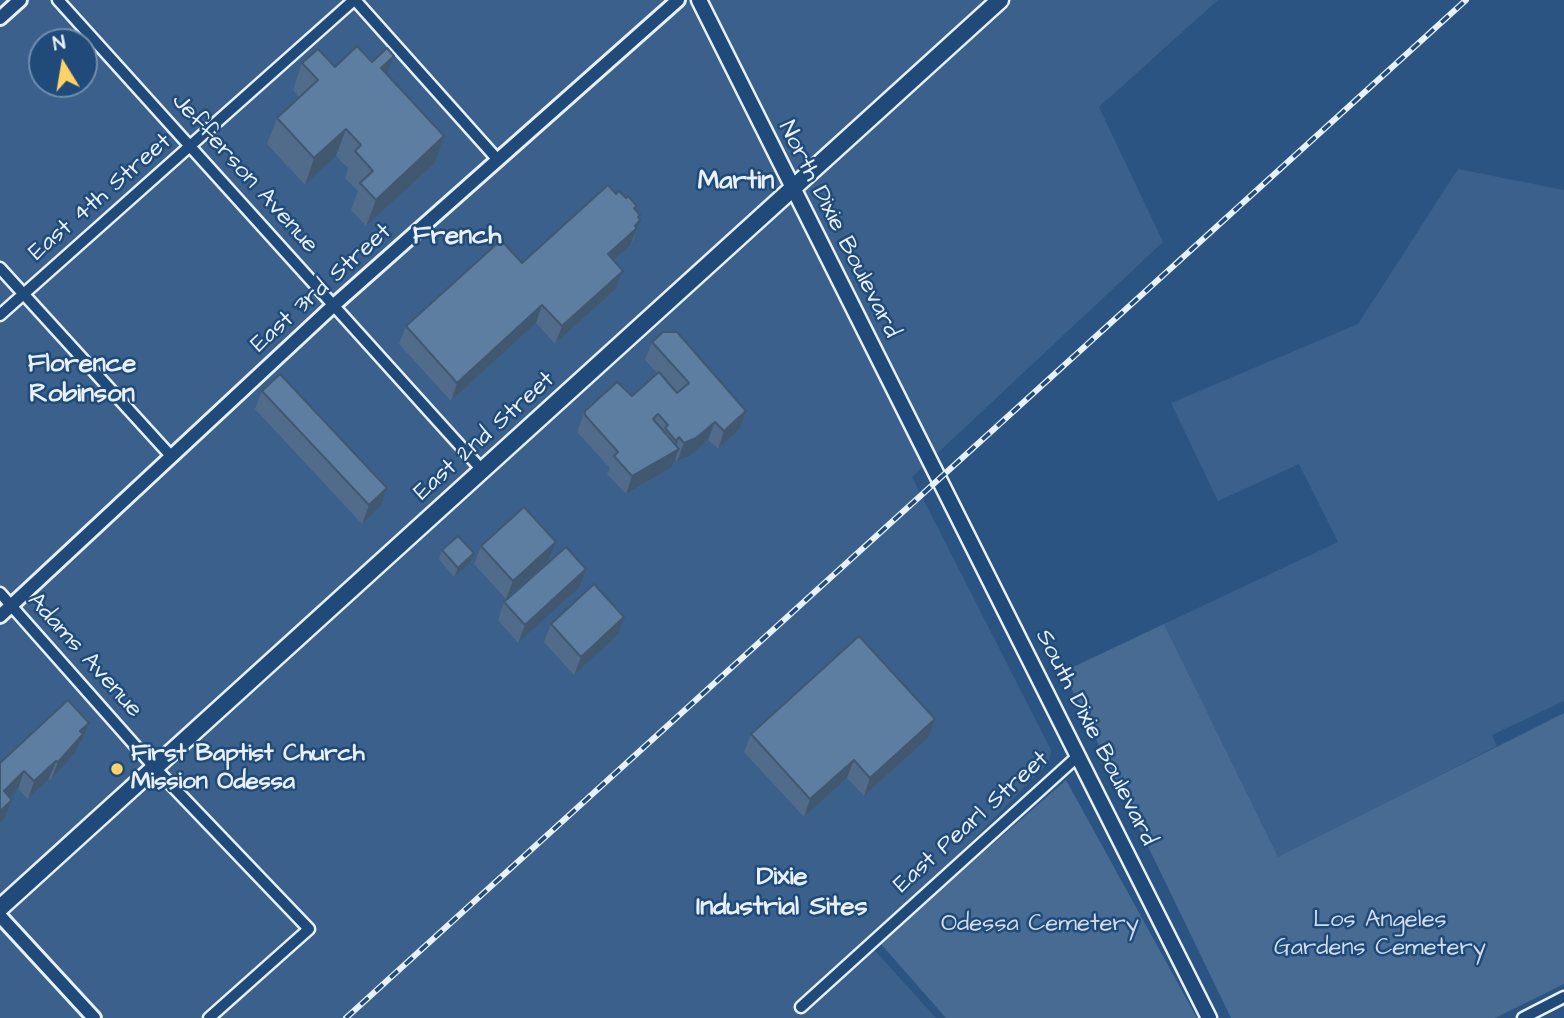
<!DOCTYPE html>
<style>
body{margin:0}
#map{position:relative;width:1564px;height:1018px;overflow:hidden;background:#2b5482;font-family:"Architects Daughter",sans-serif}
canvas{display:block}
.north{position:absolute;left:28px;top:28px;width:70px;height:70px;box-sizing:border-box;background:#1f4a7a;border:2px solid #6f8dac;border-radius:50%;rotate:349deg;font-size:19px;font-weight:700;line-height:28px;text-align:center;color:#e8f1f8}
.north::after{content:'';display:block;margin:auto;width:24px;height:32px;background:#ffd166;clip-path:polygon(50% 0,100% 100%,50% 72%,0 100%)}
</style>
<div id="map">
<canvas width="1564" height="1018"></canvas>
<div class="north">N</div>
</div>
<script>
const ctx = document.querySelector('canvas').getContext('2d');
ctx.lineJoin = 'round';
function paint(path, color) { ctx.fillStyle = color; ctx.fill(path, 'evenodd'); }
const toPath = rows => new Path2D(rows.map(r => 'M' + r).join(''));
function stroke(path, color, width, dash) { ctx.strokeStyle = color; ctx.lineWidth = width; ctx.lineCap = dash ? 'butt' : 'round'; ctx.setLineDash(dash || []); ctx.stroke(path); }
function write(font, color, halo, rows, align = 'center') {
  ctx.font = font + ' "Architects Daughter",sans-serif'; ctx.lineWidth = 5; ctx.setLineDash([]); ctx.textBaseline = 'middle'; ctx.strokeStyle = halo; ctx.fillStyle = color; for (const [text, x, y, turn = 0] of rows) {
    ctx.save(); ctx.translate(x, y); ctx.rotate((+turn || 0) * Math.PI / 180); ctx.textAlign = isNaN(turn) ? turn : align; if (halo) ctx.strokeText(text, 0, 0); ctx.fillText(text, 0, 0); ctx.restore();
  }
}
const built = toPath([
 [0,0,1218,0,1099,107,1163,242,912,477,1051,750,1049,762,870,945,936,1018,0,1018],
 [42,42,84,42,84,84,42,84],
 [1458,169,1564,190,1564,701,1492,735,1497,746,1278,858,1164,624,1338,542,1299,464,1218,501,1171,403,1358,324]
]);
const green = toPath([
 [1164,624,1278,857,1564,713,1564,984,1495,1018,1231,1018,1068,681,1071,668],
 [1066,780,1197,1018,946,1018,880,943]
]);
const minor = toPath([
 [58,0,482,470],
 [355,0,498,160],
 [0,268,171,456],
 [0,315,354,0],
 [0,593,154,767,309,929,209,1018],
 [801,1007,1079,755],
 [1523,1018,1564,997]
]);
const tertiary = toPath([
 [0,18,20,0],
 [0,616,334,305,678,0],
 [0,916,94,1018]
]);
const secondary = toPath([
 [699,0,1209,1018]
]);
const primary = toPath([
 [0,908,1000,0]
]);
const rail = toPath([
 [346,1018,1466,0]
]);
const wall = toPath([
 [394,56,387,75,444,136,435,163,366,226,351,210,358,191,345,178,348,168,336,156,305,185,267,144,277,118,299,97,293,90,302,63,335,67,372,62],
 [616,194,626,198,637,206,635,210,640,215,634,238,630,246,614,261,623,271,616,289,555,344,536,323,451,401,399,344,406,326,522,263],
 [652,342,746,411,740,429,718,449,708,440,690,456,677,461,675,458,672,467,626,494,607,474,610,468,578,433,578,429,585,411,632,396,657,373,645,360],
 [262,391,387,488,381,506,362,524,255,409],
 [556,542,549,560,506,599,474,564,481,546],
 [442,550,474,553,470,563,454,577,439,559],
 [586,569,580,587,518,643,498,620,504,602],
 [551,624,618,635,574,675,544,642],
 [935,719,929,737,864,796,847,778,804,817,744,752,751,734],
 [89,723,82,741,79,743,76,752,51,780,49,779,28,799,18,789,9,797,12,800,5,818,0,763]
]);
const shadedWall = toPath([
 [394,56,384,83,381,68],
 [346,129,336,156,305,185,314,158],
 [444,136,435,163,366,226,376,200],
 [640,215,638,223,640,220,630,246,601,272,608,254],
 [623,271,616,289,555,344,562,326],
 [542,305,536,323,451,401,457,383],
 [746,411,740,429,718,449,724,431],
 [715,422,708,440,690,456,677,461,684,443],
 [679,437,674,452,679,449,672,467,626,494,632,476,672,453,676,441],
 [387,488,381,506,362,524,369,505],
 [556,542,549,560,506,599,513,581],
 [474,553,470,563,454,577,458,568],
 [586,569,580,587,518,643,525,625],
 [624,617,618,635,574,675,581,657],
 [935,719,929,737,864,796,870,778],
 [89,723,82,741,79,743,76,752,51,780,58,762,80,731],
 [854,760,847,778,804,817,810,799],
 [56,761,49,779,28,799,34,781],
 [24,771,18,789,0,806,4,791],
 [12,800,5,818,0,823,0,811]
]);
const building = toPath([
 [357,46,372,62,387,48,394,56,381,68,444,136,376,200,360,183,373,171,355,151,361,145,346,129,314,158,277,118,318,80,302,63,318,49,335,67,357,46],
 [608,185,616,194,619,191,626,198,628,196,637,206,634,208,640,215,638,217,640,220,635,226,637,228,608,254,623,271,562,326,542,305,457,383,406,326,501,240,522,263,608,185],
 [663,332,677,332,746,411,724,431,715,422,696,438,684,443,679,437,676,441,665,428,668,425,658,414,653,419,679,449,632,476,614,456,618,452,585,415,585,411,617,382,632,396,659,372,677,393,689,383,652,342,663,332],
 [280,374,387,488,369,505,262,391,280,374],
 [524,507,556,542,513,581,481,546,524,507],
 [458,536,474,553,458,568,442,550,458,536],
 [566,547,586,569,525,625,504,602,566,547],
 [594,584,624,617,581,657,551,624,594,584],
 [859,636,935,719,870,778,854,760,810,799,751,734,859,636],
 [68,700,89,723,80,731,83,734,58,762,56,761,34,781,24,771,4,791,12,800,0,811,0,763,68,700]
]);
const markers = [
 [117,769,7,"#ffd166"]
];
const streetNames = [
 ["Jefferson Avenue",244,174,48],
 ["East 4th Street",101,198,-41],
 ["North Dixie Boulevard",838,230,63],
 ["East 3rd Street",322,289,-42],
 ["East 2nd Street",485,437,-42],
 ["Adams Avenue",84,656,48],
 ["South Dixie Boulevard",1095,738,63],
 ["East Pearl Street",972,823,-42]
];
const poiNames = [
 ["First Baptist Church",131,755],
 ["Mission Odessa",131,783]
];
const parkNames = [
 ["Los Angeles",1380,921],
 ["Gardens Cemetery",1380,949],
 ["Odessa Cemetery",1040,925]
];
const neighbourhoodNames = [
 ["Martin",736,183],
 ["French",457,238],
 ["Florence",82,366],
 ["Robinson",82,396],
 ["Dixie",782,879],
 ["Industrial Sites",782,909]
];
paint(built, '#3a608b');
paint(green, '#476b93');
stroke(minor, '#e8f1f8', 15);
stroke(tertiary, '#e8f1f8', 18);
stroke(secondary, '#e8f1f8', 19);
stroke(primary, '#e8f1f8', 21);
stroke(minor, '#1f4a7a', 10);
stroke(tertiary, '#1f4a7a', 12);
stroke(secondary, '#1f4a7a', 14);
stroke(primary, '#1f4a7a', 16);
stroke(rail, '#e8f1f8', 6);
stroke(rail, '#1f4a7a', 3.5, [10]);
paint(wall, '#506c8a');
paint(shadedWall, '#415871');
paint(building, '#5d7da1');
stroke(building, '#415871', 2);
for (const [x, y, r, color] of markers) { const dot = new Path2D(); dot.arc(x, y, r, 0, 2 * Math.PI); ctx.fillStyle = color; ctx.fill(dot); stroke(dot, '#1f4a7a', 2.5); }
write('24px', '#e8f1f8', '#1f4a7a', streetNames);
write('bold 24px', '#e8f1f8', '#1f4a7a', poiNames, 'left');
write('24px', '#d0dde9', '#1f4a7a', parkNames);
write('bold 26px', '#e8f1f8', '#1f4a7a', neighbourhoodNames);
</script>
